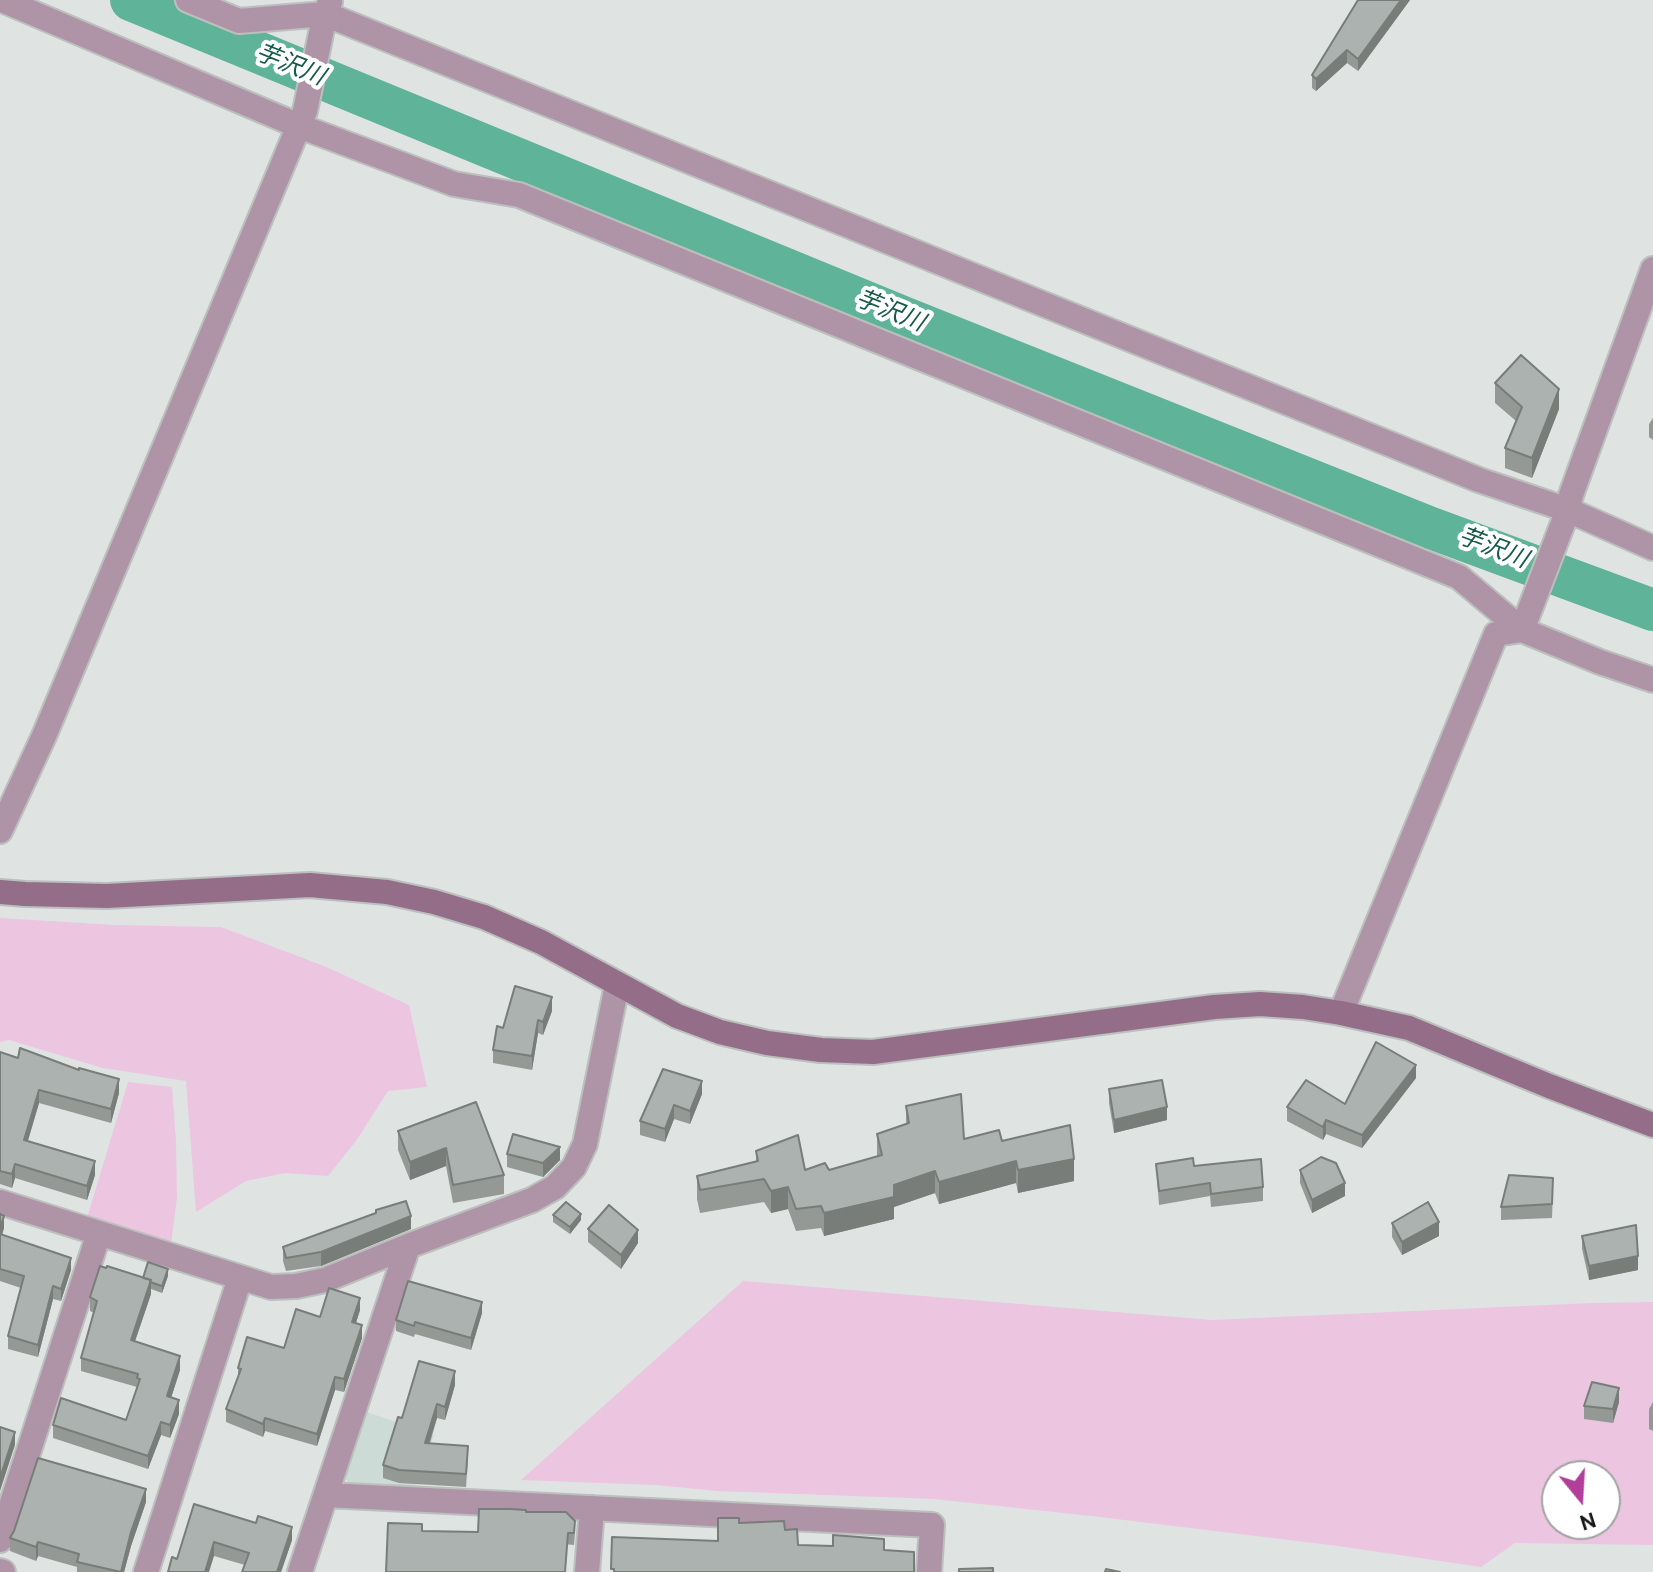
<!DOCTYPE html>
<meta charset="utf-8">
<style>
body{margin:0}
#map{position:relative;width:1653px;height:1572px;overflow:hidden;background:#dfe4e2;font-family:Cabin,sans-serif}
canvas{display:block}
.north{position:absolute;left:1541px;top:1460px;width:80px;height:80px;box-sizing:border-box;background:#fff;border:2px solid #a2a3a2;border-radius:50%;rotate:162deg;font-size:22px;font-weight:700;line-height:32px;text-align:center;color:#161817}
.north::after{content:'';display:block;margin:auto;width:28px;height:36px;background:#b13e99;clip-path:polygon(50% 0,100% 100%,50% 72%,0 100%)}
</style>
<div id="map">
<canvas width="1653" height="1572"></canvas>
<div class="north">N</div>
</div>
<script>
const ctx = document.querySelector('canvas').getContext('2d');
ctx.lineJoin = 'round';
function paint(path, color) { ctx.fillStyle = color; ctx.fill(path, 'evenodd'); }
const toPath = rows => new Path2D(rows.map(r => 'M' + r).join(''));
function stroke(path, color, width, dash) { ctx.strokeStyle = color; ctx.lineWidth = width; ctx.lineCap = dash ? 'butt' : 'round'; ctx.setLineDash(dash || []); ctx.stroke(path); }
function write(font, color, halo, rows, align = 'center') {
  ctx.font = font + ' Cabin,"Noto Sans JP",sans-serif'; ctx.lineWidth = 8; ctx.setLineDash([]); ctx.textBaseline = 'middle'; ctx.strokeStyle = halo; ctx.fillStyle = color; for (const [text, x, y, turn = 0] of rows) {
    ctx.save(); ctx.translate(x, y); ctx.rotate((+turn || 0) * Math.PI / 180); ctx.textAlign = isNaN(turn) ? turn : align; if (halo) ctx.strokeText(text, 0, 0); ctx.fillText(text, 0, 0); ctx.restore();
  }
}
const built = toPath([
 [367,1412,434,1435,414,1490,355,1493,345,1478]
]);
const green = toPath([
 [0,918,114,925,221,927,324,966,409,1005,427,1087,388,1091,356,1141,328,1176,285,1173,246,1181,196,1212,186,1081,103,1068,9,1040,0,1042],
 [128,1082,172,1087,176,1141,177,1197,171,1245,87,1218],
 [743,1281,1212,1320,1592,1303,1653,1302,1653,1545,1515,1543,1481,1567,1338,1546,1100,1517,934,1499,717,1491,656,1485,521,1480],
 [1557,1476,1605,1476,1605,1524,1557,1524]
]);
const river = toPath([
 [131,0,905,318,1431,528,1653,610]
]);
const street = toPath([
 [2,0,299,126,454,184,519,195,1459,577,1522,630,1600,662,1653,680],
 [188,0,239,21,325,14,1479,480,1568,510,1653,548],
 [1522,630,1568,510,1571,495,1653,269],
 [0,831,44,736,305,111,325,14,330,2],
 [1341,1013,1496,634,1522,630],
 [0,1202,271,1287,296,1286,325,1280,408,1246,532,1200,555,1187,574,1167,585,1144,617,985],
 [326,1495,932,1525,929,1572],
 [0,1540,99,1233],
 [0,1571,3,1572],
 [146,1572,240,1278],
 [300,1572,408,1246],
 [587,1572,592,1508]
]);
const secondary = toPath([
 [0,892,25,894,107,896,310,885,387,892,434,902,484,917,541,942,677,1016,720,1032,767,1043,821,1050,873,1052,1214,1007,1260,1004,1303,1007,1341,1013,1409,1028,1549,1086,1653,1125]
]);
const wall = toPath([
 [1410,0,1358,71,1347,63,1316,91,1312,88,1312,75],
 [1495,383,1559,409,1532,478,1505,468,1505,448,1516,421,1495,403],
 [1653,418,1653,440,1649,437,1649,424],
 [552,1011,543,1035,538,1033,532,1070,493,1063,493,1050,503,1028],
 [0,1052,119,1093,111,1123,39,1103,28,1141,95,1175,87,1200,15,1178,12,1188,0,1184],
 [663,1069,702,1094,690,1124,674,1119,665,1142,640,1135,640,1121],
 [1416,1078,1362,1148,1326,1134,1323,1140,1287,1121,1287,1107,1345,1104],
 [1109,1089,1167,1120,1114,1133,1109,1103],
 [476,1102,504,1175,504,1194,453,1203,446,1166,410,1180,398,1150,398,1131],
 [906,1106,964,1139,1002,1141,1074,1181,1018,1193,1016,1183,939,1204,935,1193,894,1207,894,1219,824,1236,821,1228,796,1231,788,1209,771,1213,764,1202,700,1213,697,1199,697,1176,756,1161,756,1151,805,1170,829,1170,877,1157,877,1134,906,1124],
 [507,1154,560,1160,543,1177,507,1167],
 [1156,1164,1263,1187,1263,1201,1211,1207,1210,1196,1159,1205],
 [1300,1170,1345,1196,1312,1213,1300,1183],
 [1553,1192,1552,1218,1501,1220,1501,1207],
 [376,1210,411,1229,321,1266,286,1271,283,1261,283,1247,376,1213],
 [0,1214,4,1228,2,1235,71,1270,61,1301,53,1299,38,1357,8,1349,8,1336,21,1288,0,1281],
 [553,1215,581,1220,570,1234,553,1222],
 [1392,1223,1439,1236,1402,1255,1392,1237],
 [588,1229,638,1243,621,1269,588,1242],
 [1582,1236,1638,1270,1589,1280,1582,1249],
 [168,1276,162,1293,151,1289,151,1294,135,1341,180,1370,171,1398,179,1414,170,1438,161,1435,148,1469,53,1438,53,1425,126,1420,137,1387,81,1371,81,1358,94,1313,90,1311,90,1297,143,1278],
 [360,1310,356,1323,362,1338,344,1392,335,1390,317,1446,265,1431,263,1437,226,1422,226,1409,238,1378,238,1368,284,1348,320,1317],
 [482,1313,471,1350,415,1334,414,1337,396,1331,396,1320],
 [455,1385,445,1420,437,1418,430,1443,468,1459,466,1487,399,1483,383,1478,383,1465,402,1418],
 [1619,1402,1613,1423,1584,1419,1584,1406],
 [1653,1402,1653,1431,1649,1429,1649,1409],
 [146,1502,131,1546,124,1572,77,1572,77,1567,38,1556,36,1561,10,1551,10,1538],
 [194,1504,292,1540,281,1572,242,1572,245,1565,214,1556,177,1559],
 [526,1512,575,1533,574,1545,422,1531,478,1532]
]);
const shadedWall = toPath([
 [1401,0,1410,0,1358,71,1358,59],
 [1347,50,1347,63,1316,91,1316,79],
 [1559,389,1559,409,1532,478,1532,458],
 [552,997,552,1011,543,1035,543,1022],
 [538,1020,538,1033,532,1070,532,1056],
 [1416,1065,1416,1078,1362,1148,1362,1135],
 [119,1079,119,1093,111,1123,111,1109],
 [702,1081,702,1094,690,1124,690,1111],
 [39,1090,39,1103,24,1153,24,1140],
 [674,1105,674,1119,665,1142,665,1129],
 [1167,1107,1167,1120,1114,1133,1114,1120],
 [1326,1120,1326,1134,1323,1140,1323,1127],
 [560,1147,560,1160,543,1177,543,1163],
 [446,1148,446,1166,410,1180,410,1162],
 [1074,1159,1074,1181,1018,1193,1018,1170],
 [95,1161,95,1175,87,1200,87,1186],
 [1016,1161,1016,1183,939,1204,939,1182],
 [15,1164,15,1178,12,1188,12,1174],
 [935,1171,935,1193,894,1207,894,1219,824,1236,824,1213,894,1185],
 [1345,1183,1345,1196,1312,1213,1312,1200],
 [788,1187,788,1209,771,1213,771,1191],
 [581,1214,581,1220,570,1234,570,1227],
 [4,1216,4,1228,0,1241,0,1228],
 [411,1216,411,1229,321,1266,321,1252],
 [1439,1222,1439,1236,1402,1255,1402,1242],
 [638,1230,638,1243,621,1269,621,1255],
 [1638,1256,1638,1270,1589,1280,1589,1266],
 [71,1258,71,1270,61,1301,61,1289],
 [168,1269,168,1276,162,1293,162,1286],
 [151,1280,151,1294,131,1353,131,1340],
 [53,1286,53,1299,38,1357,38,1345],
 [360,1298,360,1310,352,1335,352,1322],
 [482,1302,482,1313,471,1350,471,1338],
 [362,1325,362,1338,344,1392,344,1379],
 [180,1356,180,1370,167,1410,167,1396],
 [455,1371,455,1385,445,1420,445,1407],
 [335,1377,335,1390,317,1446,317,1434],
 [1619,1388,1619,1402,1613,1423,1613,1409],
 [179,1400,179,1414,170,1438,170,1425],
 [437,1404,437,1418,425,1456,425,1443],
 [265,1418,265,1431,263,1437,263,1424],
 [161,1422,161,1435,148,1469,148,1456],
 [15,1432,15,1445,0,1491,0,1478],
 [146,1489,146,1502,131,1546,124,1572,121,1572,131,1532],
 [292,1527,292,1540,281,1572,277,1572],
 [38,1542,38,1556,36,1561,36,1547],
 [214,1542,214,1556,209,1572,205,1572]
]);
const building = toPath([
 [1358,0,1401,0,1358,59,1347,50,1316,79,1312,75,1358,0],
 [1521,355,1559,389,1532,458,1505,448,1522,407,1495,383,1521,355],
 [515,986,552,997,543,1022,538,1020,532,1056,493,1050,497,1026,503,1028,515,986],
 [1376,1042,1416,1065,1362,1135,1326,1120,1323,1127,1287,1107,1306,1080,1345,1104,1376,1042],
 [20,1048,79,1070,79,1068,119,1079,111,1109,39,1090,24,1140,95,1161,87,1186,15,1164,12,1174,0,1171,0,1052,18,1058,20,1048],
 [663,1069,702,1081,690,1111,674,1105,665,1129,640,1121,663,1069],
 [1162,1080,1167,1107,1114,1120,1109,1089,1162,1080],
 [961,1094,964,1139,999,1130,1002,1141,1070,1125,1074,1159,1018,1170,1016,1161,939,1182,935,1171,894,1185,894,1197,824,1213,821,1206,796,1209,788,1187,771,1191,764,1179,700,1190,697,1176,758,1161,756,1151,798,1135,805,1170,825,1163,829,1170,882,1155,877,1134,909,1123,906,1106,961,1094],
 [476,1102,504,1175,453,1185,446,1148,410,1162,398,1131,476,1102],
 [513,1134,560,1147,543,1163,507,1154,513,1134],
 [1321,1157,1336,1163,1345,1183,1312,1200,1300,1170,1321,1157],
 [1193,1158,1194,1166,1261,1159,1263,1187,1211,1194,1210,1183,1159,1191,1156,1164,1193,1158],
 [1509,1175,1553,1178,1552,1204,1501,1207,1509,1175],
 [406,1201,411,1216,321,1252,286,1258,283,1247,376,1213,376,1210,406,1201],
 [566,1202,581,1214,570,1227,553,1215,566,1202],
 [1428,1202,1439,1222,1402,1242,1392,1223,1428,1202],
 [609,1205,638,1230,621,1255,588,1229,609,1205],
 [0,1214,4,1216,0,1228,0,1214],
 [1636,1225,1638,1256,1589,1266,1582,1236,1636,1225],
 [0,1234,71,1258,61,1289,53,1286,38,1345,8,1336,24,1276,0,1269,0,1234],
 [148,1262,168,1269,162,1286,150,1282,151,1280,143,1278,148,1262],
 [100,1266,106,1268,107,1266,151,1280,131,1340,180,1356,167,1396,179,1400,170,1425,161,1422,148,1456,53,1425,61,1398,126,1420,140,1379,137,1378,138,1374,81,1358,97,1301,90,1297,100,1266],
 [408,1281,482,1302,471,1338,415,1322,414,1326,396,1320,408,1281],
 [329,1288,360,1298,352,1322,362,1325,344,1379,335,1377,317,1434,265,1418,263,1424,226,1409,241,1369,238,1368,247,1337,284,1348,296,1309,320,1317,329,1288],
 [419,1361,455,1371,445,1407,437,1404,425,1443,468,1446,466,1474,399,1470,383,1465,398,1417,402,1418,419,1361],
 [1592,1382,1619,1388,1613,1409,1584,1406,1592,1382],
 [0,1427,15,1432,0,1478,0,1427],
 [38,1458,146,1489,131,1532,121,1572,77,1562,79,1554,38,1542,36,1547,10,1538,14,1531,38,1458],
 [194,1504,256,1523,258,1516,292,1527,277,1572,242,1572,249,1553,214,1542,205,1572,168,1572,172,1557,177,1559,194,1504],
 [479,1509,510,1509,526,1510,526,1512,566,1512,575,1521,574,1533,568,1533,565,1572,386,1572,388,1523,422,1524,422,1531,478,1532,479,1509],
 [718,1518,739,1518,739,1523,784,1521,785,1530,797,1529,798,1545,833,1546,833,1535,884,1539,884,1550,914,1552,914,1572,614,1572,614,1569,611,1569,612,1537,718,1541,718,1518],
 [993,1568,993,1572,959,1572,959,1569,993,1568],
 [1106,1569,1120,1572,1105,1572,1106,1569]
]);
const waterNames = [
 ["芋沢川",290,65,22],
 ["芋沢川",890,311,22],
 ["芋沢川",1493,548,21]
];
paint(built, '#ccdbd5');
paint(green, '#ecc5e0');
stroke(river, '#5fb399', 42);
stroke(street, '#bbbfbd', 28);
stroke(secondary, '#bbbfbd', 28);
stroke(street, '#af94a7', 24);
stroke(secondary, '#946e89', 24);
paint(wall, '#949996');
paint(shadedWall, '#787d7a');
paint(building, '#acb2af');
stroke(building, '#787d7a', 2);
write('italic 24px', '#165a48', '#fff', waterNames);
</script>
